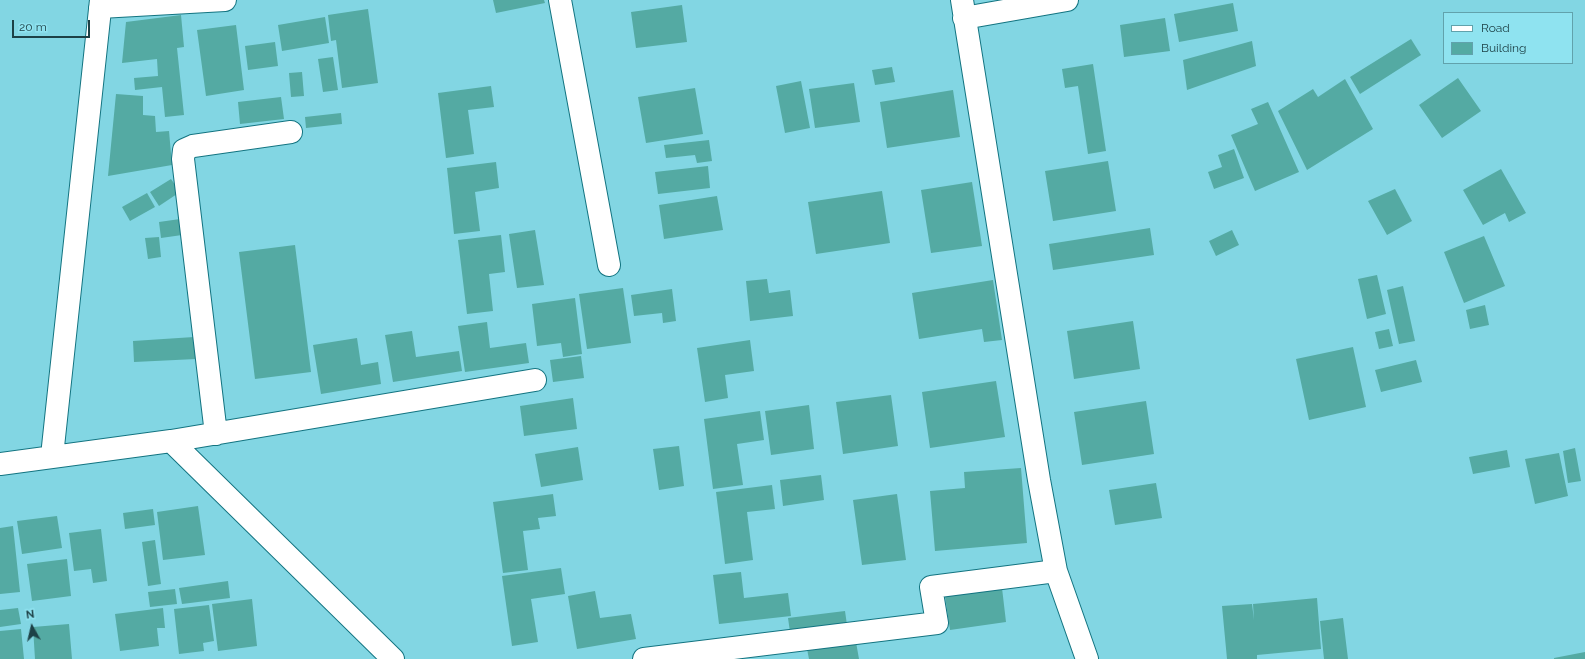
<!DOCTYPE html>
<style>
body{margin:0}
#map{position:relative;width:1585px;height:659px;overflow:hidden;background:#82d6e3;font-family:Raleway,sans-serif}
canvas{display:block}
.legend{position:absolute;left:1443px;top:12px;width:130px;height:52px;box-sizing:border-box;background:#8fe3f0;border:1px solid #61a2ac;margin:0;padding:5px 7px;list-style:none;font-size:12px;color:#1d4146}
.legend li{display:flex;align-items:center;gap:8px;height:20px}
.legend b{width:20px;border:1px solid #61a2ac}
.north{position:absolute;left:12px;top:607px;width:40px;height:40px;-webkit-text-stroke:3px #8fe3f0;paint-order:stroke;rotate:352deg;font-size:11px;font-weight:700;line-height:16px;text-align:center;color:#1d4146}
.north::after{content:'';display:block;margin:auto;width:14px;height:18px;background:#1d4146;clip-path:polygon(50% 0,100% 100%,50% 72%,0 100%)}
.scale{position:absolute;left:12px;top:20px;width:78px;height:18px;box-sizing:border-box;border:2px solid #1d4146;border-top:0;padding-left:5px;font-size:12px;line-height:14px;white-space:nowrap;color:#1d4146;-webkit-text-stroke:3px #8fe3f0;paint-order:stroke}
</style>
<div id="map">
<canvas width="1585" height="659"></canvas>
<ul class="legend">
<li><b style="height:5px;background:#fff"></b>Road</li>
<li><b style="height:11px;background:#54aaa3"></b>Building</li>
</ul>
<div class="north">N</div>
<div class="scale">20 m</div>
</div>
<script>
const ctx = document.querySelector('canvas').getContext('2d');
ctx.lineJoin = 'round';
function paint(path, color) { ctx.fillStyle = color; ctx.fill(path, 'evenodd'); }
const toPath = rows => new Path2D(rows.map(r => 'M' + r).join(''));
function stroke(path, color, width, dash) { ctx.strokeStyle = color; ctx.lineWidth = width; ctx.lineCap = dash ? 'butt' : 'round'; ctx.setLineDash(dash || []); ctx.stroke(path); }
const building = toPath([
 [493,0,544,0,545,3,496,13],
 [1233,3,1238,31,1179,42,1174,14],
 [682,5,687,42,636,48,631,12],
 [368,9,378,83,342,88,336,40,331,41,328,15],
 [181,15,184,47,177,48,184,115,165,117,162,87,135,90,134,78,158,76,157,59,122,63,126,22],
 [325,17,329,43,282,51,278,25],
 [1165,18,1170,51,1124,57,1120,25],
 [236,25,244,90,206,96,197,30],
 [1411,39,1421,55,1360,94,1350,77],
 [1252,41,1256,66,1187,90,1183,60],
 [275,42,278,66,248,70,245,46],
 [333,57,338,90,323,92,318,59],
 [1093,64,1106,151,1088,154,1078,86,1065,88,1062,69],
 [892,67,895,82,875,85,872,70],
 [302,72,304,96,291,97,289,73],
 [1458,78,1481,111,1442,138,1419,105],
 [1345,79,1373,129,1307,170,1278,111,1313,89,1318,97],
 [801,81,810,128,785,133,776,86],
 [854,83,860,122,815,128,809,89],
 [491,86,494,107,468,110,474,154,446,158,438,93],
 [695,88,703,134,646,143,638,97],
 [953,90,960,137,887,148,880,102],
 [116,94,143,96,143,115,155,116,156,132,169,131,172,165,108,176],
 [281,97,284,119,240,124,238,102],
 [1268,102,1299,172,1255,191,1231,135,1258,124,1251,109],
 [341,113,342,124,306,128,305,117],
 [709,140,712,161,697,163,695,155,666,158,664,145],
 [1234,149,1244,178,1214,189,1208,172,1222,167,1218,155],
 [1108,161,1116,211,1053,221,1045,171],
 [496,162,499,188,475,192,480,231,454,234,447,168],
 [708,166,710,188,658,194,655,172],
 [1501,169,1526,213,1509,222,1505,213,1483,225,1463,190],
 [171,179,180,192,159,206,150,192],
 [972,182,982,246,931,253,921,190],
 [1395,189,1412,221,1387,235,1368,201],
 [882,191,890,243,816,254,808,202],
 [147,193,155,207,130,221,122,207],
 [717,196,723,230,664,239,659,205],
 [180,219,182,235,161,238,159,222],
 [1150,228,1154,255,1053,270,1049,244],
 [535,230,544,285,517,288,509,234],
 [1232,230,1239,245,1216,256,1209,241],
 [501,235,505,272,489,274,493,311,467,314,458,240],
 [1484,236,1505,286,1464,303,1444,252],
 [159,237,161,257,148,259,145,238],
 [295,245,311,372,255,379,239,252],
 [1377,275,1386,314,1367,319,1358,279],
 [767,279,769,293,790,290,793,316,750,321,746,281],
 [993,280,1002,340,984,342,982,329,919,339,912,293],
 [1403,286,1415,341,1399,344,1387,290],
 [623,288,631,343,587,349,579,294],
 [672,289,676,321,663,323,662,313,634,316,631,295],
 [575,298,582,354,563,357,561,343,537,346,532,304],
 [1485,305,1489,325,1470,329,1466,310],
 [1133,321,1140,369,1074,379,1067,331],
 [487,322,490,348,526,343,529,363,465,372,458,326],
 [1389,329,1393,346,1379,349,1375,332],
 [412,331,416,357,459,351,462,371,393,382,385,335],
 [194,337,196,359,134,362,133,341],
 [357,338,361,365,378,362,381,384,321,394,313,345],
 [750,340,754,371,725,375,728,398,705,402,697,348],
 [1353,347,1366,407,1309,420,1296,359],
 [581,356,584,378,553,382,550,360],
 [1416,360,1422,382,1381,392,1375,370],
 [996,381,1005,437,930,448,922,392],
 [891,395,898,446,843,454,836,402],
 [573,398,577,429,524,436,520,406],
 [1146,401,1154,454,1082,465,1074,412],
 [809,405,814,449,771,455,765,411],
 [760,411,764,440,737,444,743,485,713,489,704,419],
 [679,446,684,486,659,490,653,449],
 [578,447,583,480,541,487,535,454],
 [1575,448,1581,481,1568,483,1563,451],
 [1507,450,1510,467,1473,474,1469,457],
 [1559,453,1568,496,1535,504,1525,459],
 [1021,468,1027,543,935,551,930,491,965,488,964,472],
 [821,475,824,500,783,506,780,480],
 [1156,483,1162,518,1115,525,1109,490],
 [772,485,775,509,747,512,753,560,725,564,716,492],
 [553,494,556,516,538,518,540,529,523,531,528,570,503,573,493,502],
 [897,494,906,560,862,565,853,500],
 [198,506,205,555,163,560,157,512],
 [153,509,155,525,125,529,123,513],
 [57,516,62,548,22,554,17,521],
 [13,526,20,592,0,594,0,528],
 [101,529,107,581,93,583,91,569,74,571,69,533],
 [155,540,161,584,148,586,142,542],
 [67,559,71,596,32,601,27,564],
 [561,568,565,594,531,599,538,642,512,646,502,576],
 [741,572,744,598,788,593,791,616,719,624,713,575],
 [228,581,230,598,182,604,179,588],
 [1002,588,1006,622,950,630,945,596],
 [175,589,177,604,150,607,148,592],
 [595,591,600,618,631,614,636,639,577,649,568,596],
 [1317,598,1321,649,1257,655,1257,659,1227,659,1222,606,1252,604,1254,620,1253,604],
 [252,599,257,646,218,651,212,604],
 [209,605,214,641,203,643,204,651,179,654,174,609],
 [18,608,21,624,0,627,0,610],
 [163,608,165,628,157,628,159,646,120,651,115,614],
 [845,611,847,625,790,632,788,618],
 [1343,618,1348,659,1324,659,1320,621],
 [69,624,72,659,35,659,33,627],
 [21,629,24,659,0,659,0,631],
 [856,642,859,659,809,659,807,649],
 [1585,652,1585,659,1554,659,1554,658]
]);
const minor = toPath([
 [560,0,609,265],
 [962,0,1039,480,1056,571,1087,659],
 [100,7,225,0],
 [964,18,1067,0],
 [216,434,183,159,184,150,193,146,291,132],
 [171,441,535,380],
 [52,456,101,0],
 [0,464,171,441,393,659],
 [644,659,937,623,931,587,1056,571]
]);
paint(building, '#54aaa3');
stroke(minor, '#137481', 24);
stroke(minor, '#fff', 22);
</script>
